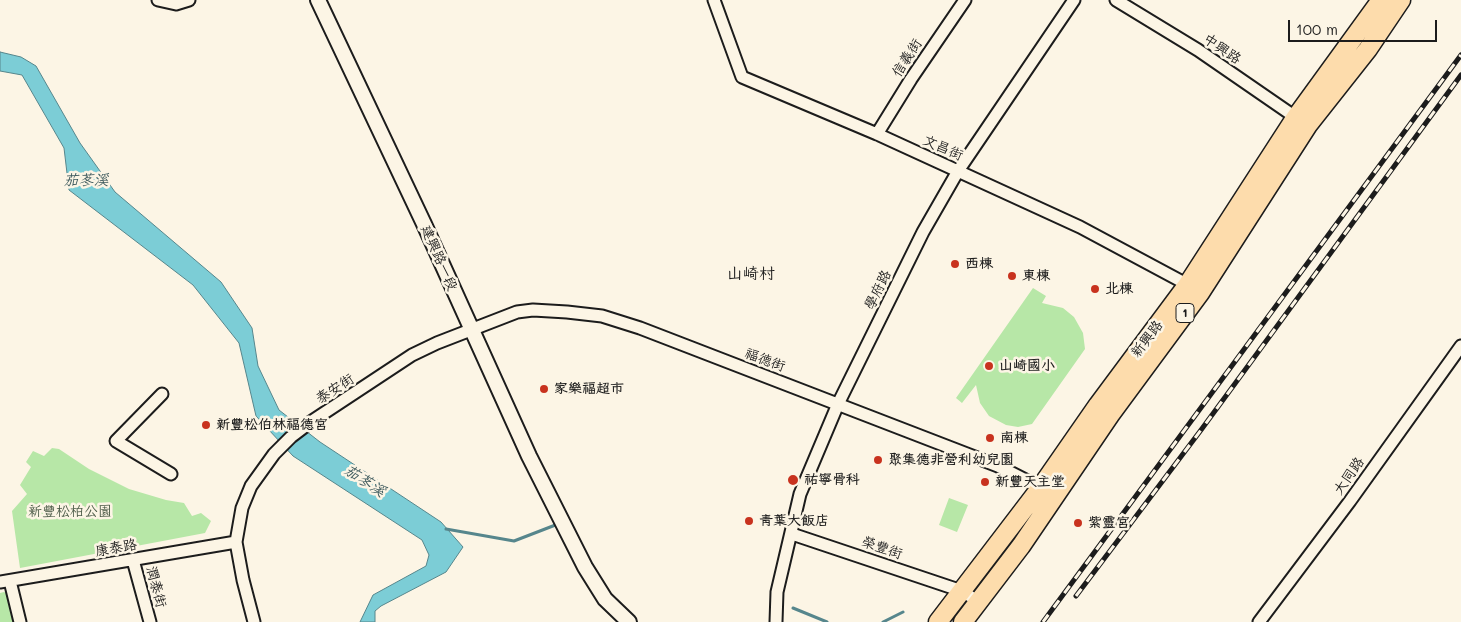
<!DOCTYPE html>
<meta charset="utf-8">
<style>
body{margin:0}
#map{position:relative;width:1461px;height:622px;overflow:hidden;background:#fcf5e5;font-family:Mali,sans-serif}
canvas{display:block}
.scale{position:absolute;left:1288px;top:20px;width:149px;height:22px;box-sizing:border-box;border:2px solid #1c1c1c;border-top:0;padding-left:6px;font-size:15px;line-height:18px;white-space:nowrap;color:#1c1c1c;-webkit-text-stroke:4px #fcf5e5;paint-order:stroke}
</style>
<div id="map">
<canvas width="1461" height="622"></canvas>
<div class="scale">100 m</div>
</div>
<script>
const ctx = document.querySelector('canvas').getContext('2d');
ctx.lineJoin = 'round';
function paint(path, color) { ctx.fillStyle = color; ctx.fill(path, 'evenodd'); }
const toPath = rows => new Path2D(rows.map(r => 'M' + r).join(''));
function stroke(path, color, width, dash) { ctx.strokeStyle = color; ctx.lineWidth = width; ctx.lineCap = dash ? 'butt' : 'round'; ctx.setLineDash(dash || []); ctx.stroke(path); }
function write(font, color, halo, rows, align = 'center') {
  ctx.font = font + ' Mali,"LXGW WenKai TC",sans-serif'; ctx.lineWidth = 5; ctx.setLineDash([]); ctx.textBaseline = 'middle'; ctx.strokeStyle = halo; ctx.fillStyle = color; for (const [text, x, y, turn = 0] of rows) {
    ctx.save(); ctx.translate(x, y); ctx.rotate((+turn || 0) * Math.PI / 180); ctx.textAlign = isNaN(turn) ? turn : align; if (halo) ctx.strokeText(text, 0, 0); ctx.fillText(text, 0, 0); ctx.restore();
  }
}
const green = toPath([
 [1033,288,1046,296,1042,303,1063,308,1074,317,1083,333,1085,349,1032,424,1018,427,1006,425,989,416,980,403,976,385,962,403,956,398],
 [52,448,59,449,89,469,129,489,166,500,184,503,192,516,201,513,211,521,205,533,20,568,12,511,27,494,20,485,31,467,26,462,33,451,44,456],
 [949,498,968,505,957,532,939,525],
 [4,592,9,594,17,622,0,622,0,593]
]);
const water = toPath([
 [0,52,21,57,36,66,80,143,115,192,221,282,252,328,258,366,279,410,320,442,441,522,463,547,446,572,381,606,375,611,375,622,360,622,373,595,426,566,429,555,422,540,293,456,256,416,239,343,193,285,69,190,64,148,22,75,0,71,0,52]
]);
const stream = toPath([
 [446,529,514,541,558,524],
 [793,608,827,622],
 [883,622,903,612]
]);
const minor = toPath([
 [158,0,176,4,189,0],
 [714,0,742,77,877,134,1080,227,1192,287],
 [1116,0,1198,50,1301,121],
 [877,134,911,79,965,0],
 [162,394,116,441,171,474],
 [792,534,962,591,979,602],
 [133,560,150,622],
 [10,581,20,622],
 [0,582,236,542],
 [254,622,243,580,236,542,242,508,251,486,274,454,291,437,312,421,412,355,437,343,517,312,533,310,567,312,602,316,640,328,998,466,1045,490],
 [776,622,777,592,800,494,838,404,923,232,958,171,1074,0],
 [1259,622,1350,501,1461,346]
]);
const tertiary = toPath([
 [318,0,424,224,529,456,585,567,605,599,629,622]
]);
const primary = toPath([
 [938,622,1041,487,1098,405,1188,284,1296,117,1381,0],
 [963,622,1021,546,1110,415,1200,293,1308,125,1368,49,1401,0]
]);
const rail = toPath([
 [1076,596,1201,430,1461,75],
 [1043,622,1461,55]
]);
const markers = [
 [955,264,5,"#c8321e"],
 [1012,276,5,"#c8321e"],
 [1095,289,5,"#c8321e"],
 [989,366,5,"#c8321e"],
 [544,389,5,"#c8321e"],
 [206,425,5,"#c8321e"],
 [990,438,5,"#c8321e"],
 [878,460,5,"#c8321e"],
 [793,480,6,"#c8321e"],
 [985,482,5,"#c8321e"],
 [749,521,5,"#c8321e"],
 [1078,523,5,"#c8321e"]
];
const shields = [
 [1185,313,18]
];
const shieldNames = [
 ["1",1185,313]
];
const streetNames = [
 ["中興路",1222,49,34],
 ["信義街",907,58,-57],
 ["文昌街",943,148,24],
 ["建興路一段",439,258,66],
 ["學府路",878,290,-64],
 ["新興路",1147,339,-53],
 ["福德街",765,360,20],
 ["泰安街",335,389,-33],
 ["大同路",1349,476,-55],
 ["康泰路",116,548,-10],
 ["榮豐街",882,548,19],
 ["潤泰街",156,587,75]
];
const poiNames = [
 ["西棟",965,264],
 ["東棟",1022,276],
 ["北棟",1105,289],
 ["山崎國小",999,366],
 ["家樂福超市",554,389],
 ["新豐松伯林福德宫",216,425],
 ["南棟",1000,438],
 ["聚集德非營利幼兒園",888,460],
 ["祐寧骨科",804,480],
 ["新豐天主堂",995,482],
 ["青葉大飯店",759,521],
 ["紫靈宫",1088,523]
];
const parkNames = [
 ["新豐松柏公園",70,512]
];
const waterNames = [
 ["茄苳溪",86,180],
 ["茄苳溪",365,481,33]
];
const quarterNames = [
 ["山崎村",751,274]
];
paint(green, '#b7e7a7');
paint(water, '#7ccdd6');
stroke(water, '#56868c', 1);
stroke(stream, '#56868c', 3);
stroke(minor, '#1c1c1c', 15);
stroke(tertiary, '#1c1c1c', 18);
stroke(primary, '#1c1c1c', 21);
stroke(minor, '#fcf5e5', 11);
stroke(tertiary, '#fcf5e5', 14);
stroke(primary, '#fddcac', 18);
stroke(rail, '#1c1c1c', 5);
stroke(rail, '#fcf5e5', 3, [9]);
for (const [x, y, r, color] of markers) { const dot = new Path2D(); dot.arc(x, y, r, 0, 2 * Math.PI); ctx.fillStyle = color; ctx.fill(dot); stroke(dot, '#fcf5e5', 2); }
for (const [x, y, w] of shields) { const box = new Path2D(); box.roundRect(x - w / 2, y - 9.5, w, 19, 4); ctx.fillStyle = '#fcf5e5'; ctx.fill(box); stroke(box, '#1c1c1c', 1); }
write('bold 12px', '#1c1c1c', null, shieldNames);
write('14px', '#1c1c1c', '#fcf5e5', streetNames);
write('bold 14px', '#1c1c1c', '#fcf5e5', poiNames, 'left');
write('14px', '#4a5946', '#fcf5e5', parkNames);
write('italic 15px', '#3e5a5d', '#fcf5e5', waterNames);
write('16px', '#1c1c1c', '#fcf5e5', quarterNames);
</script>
